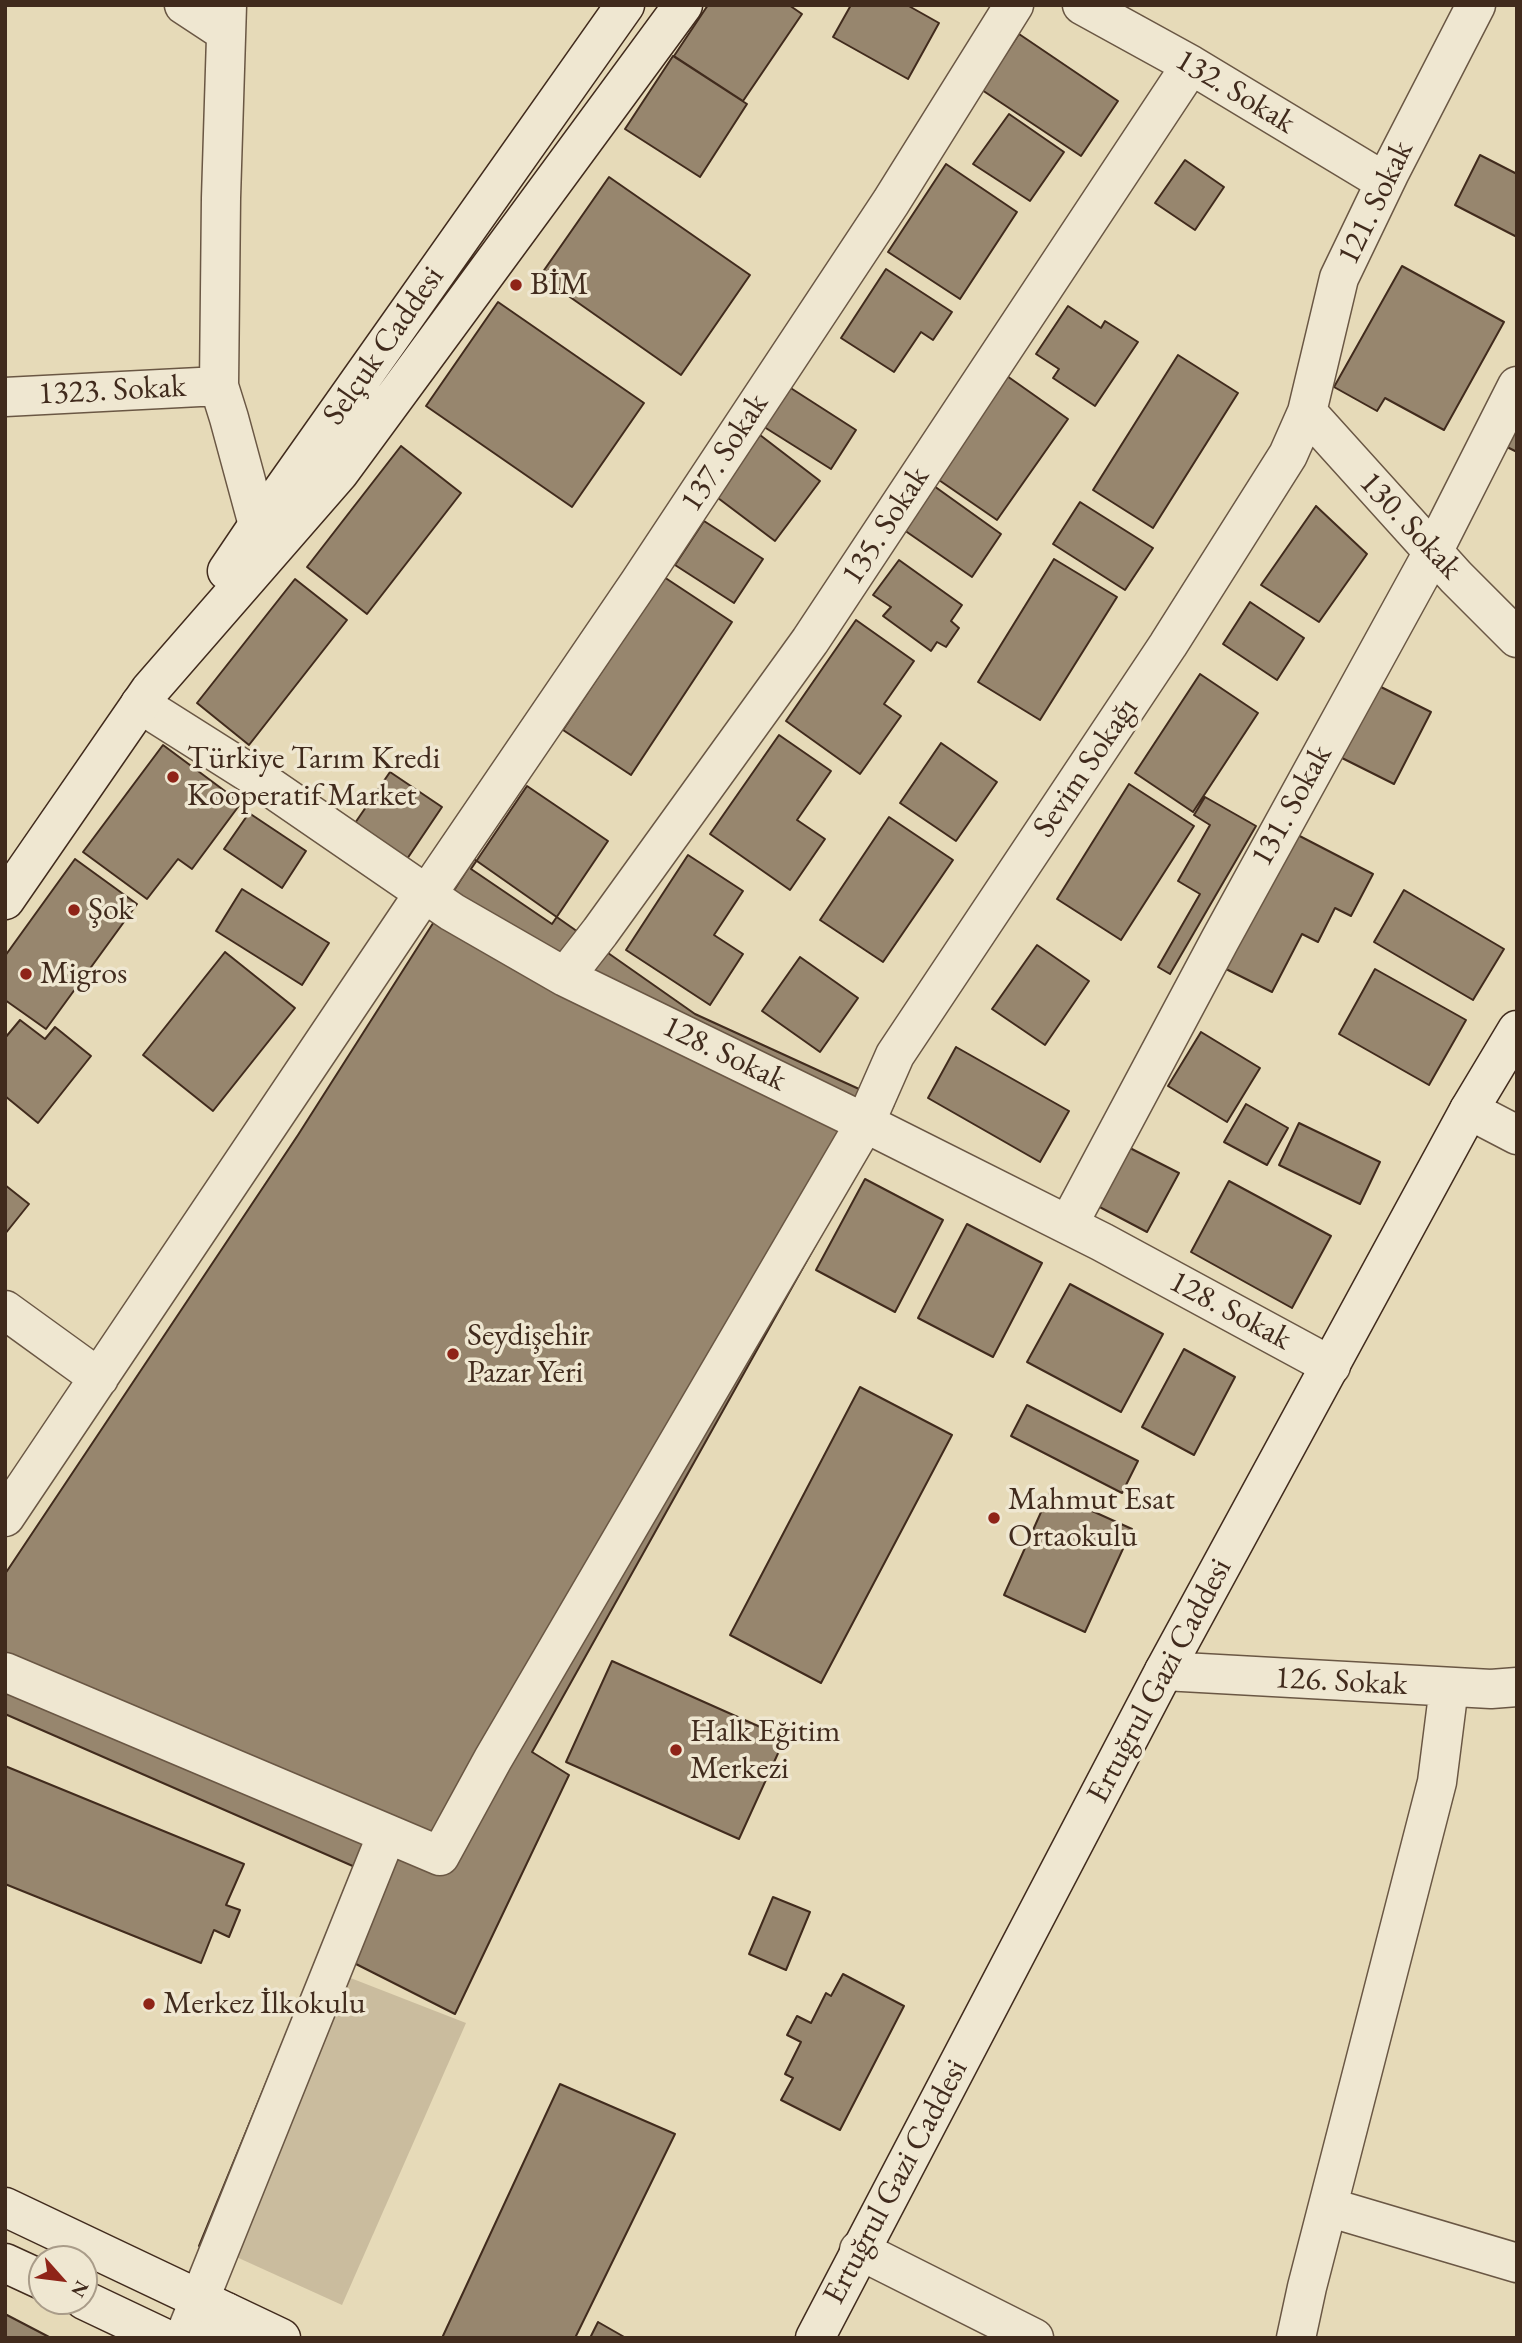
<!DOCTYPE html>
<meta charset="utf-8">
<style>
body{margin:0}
#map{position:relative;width:1522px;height:2343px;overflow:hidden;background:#e6dab8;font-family:"EB Garamond",serif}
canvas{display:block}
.frame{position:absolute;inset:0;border:7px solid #412b1d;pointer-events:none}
.north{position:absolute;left:28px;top:2245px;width:70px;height:70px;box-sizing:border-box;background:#efe7d1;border:2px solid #a99c89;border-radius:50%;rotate:118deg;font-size:19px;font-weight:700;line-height:28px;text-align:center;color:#412b1d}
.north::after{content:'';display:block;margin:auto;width:24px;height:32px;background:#8f2418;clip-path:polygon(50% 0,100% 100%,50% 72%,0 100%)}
</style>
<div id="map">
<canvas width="1522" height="2343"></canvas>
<div class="frame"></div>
<div class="north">N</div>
</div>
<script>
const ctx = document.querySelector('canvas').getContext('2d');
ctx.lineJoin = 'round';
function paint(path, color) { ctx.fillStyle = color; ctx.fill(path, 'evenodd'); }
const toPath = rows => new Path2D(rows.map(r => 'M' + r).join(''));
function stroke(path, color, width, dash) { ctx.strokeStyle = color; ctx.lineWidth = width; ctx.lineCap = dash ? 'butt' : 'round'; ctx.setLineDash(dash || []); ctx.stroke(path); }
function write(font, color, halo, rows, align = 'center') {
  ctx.font = font + ' "EB Garamond",serif'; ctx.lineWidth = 7; ctx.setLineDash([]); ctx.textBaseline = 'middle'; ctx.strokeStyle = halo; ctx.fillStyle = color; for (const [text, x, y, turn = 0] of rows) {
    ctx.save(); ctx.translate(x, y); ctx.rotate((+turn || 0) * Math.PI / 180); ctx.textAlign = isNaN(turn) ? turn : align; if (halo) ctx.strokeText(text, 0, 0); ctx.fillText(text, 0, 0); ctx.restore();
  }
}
const green = toPath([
 [348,1977,466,2023,342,2305,232,2255]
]);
const building = toPath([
 [708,5,789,5,802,14,743,101,674,56,708,5],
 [851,5,907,5,939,23,908,79,833,37,851,5],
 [1019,34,1118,101,1081,156,982,90,1019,34],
 [673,56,747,104,700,177,625,129,673,56],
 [1009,114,1064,152,1030,201,973,164,1009,114],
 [1480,155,1517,174,1517,237,1455,205,1480,155],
 [1185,160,1224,187,1195,230,1155,203,1185,160],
 [946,164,1017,212,960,299,888,252,946,164],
 [609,177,750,275,681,375,540,276,609,177],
 [1402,266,1504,322,1444,430,1385,398,1377,411,1334,387,1402,266],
 [886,269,952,312,933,340,921,332,894,372,841,338,886,269],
 [498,302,644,403,572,507,426,406,498,302],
 [1068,306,1101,328,1105,321,1138,342,1095,406,1053,378,1059,369,1036,354,1068,306],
 [1178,355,1238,393,1153,528,1093,490,1178,355],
 [1007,376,1068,419,997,520,936,478,1007,376],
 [786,385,856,430,831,469,761,425,786,385],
 [1517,403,1517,452,1497,442,1517,403],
 [760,435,820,481,775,541,714,495,760,435],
 [401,446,461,493,367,614,307,567,401,446],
 [934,486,1001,534,972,577,904,530,934,486],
 [1080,502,1153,548,1125,590,1053,544,1080,502],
 [1316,506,1367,554,1319,622,1261,585,1316,506],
 [704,521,763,559,734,603,675,565,704,521],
 [1054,559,1117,597,1040,720,978,682,1054,559],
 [899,560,962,605,951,621,959,628,946,647,937,642,931,651,883,616,891,607,873,595,899,560],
 [664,577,732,622,631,775,563,730,664,577],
 [295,579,347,620,249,745,197,703,295,579],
 [1250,602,1304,638,1277,680,1223,644,1250,602],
 [856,620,914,661,884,704,901,716,860,774,786,721,856,620],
 [1200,674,1258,713,1193,812,1135,773,1200,674],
 [1377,685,1431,712,1394,784,1340,757,1377,685],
 [779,735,831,771,797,820,825,839,790,890,710,834,779,735],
 [941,743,997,782,956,841,900,803,941,743],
 [163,745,241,803,192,869,178,859,147,899,83,852,163,745],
 [390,772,442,807,405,862,353,826,390,772],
 [1129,784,1194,826,1121,940,1057,899,1129,784],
 [527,786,608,841,552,924,471,869,527,786],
 [1205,797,1256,826,1170,974,1158,967,1200,894,1178,881,1210,825,1194,815,1205,797],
 [249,813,306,851,282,888,224,849,249,813],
 [889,817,953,860,883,962,820,920,889,817],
 [1290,831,1373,874,1351,916,1335,908,1318,942,1302,934,1272,992,1220,966,1290,831],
 [688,855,743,891,714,935,743,954,710,1005,626,950,688,855],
 [75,859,137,904,46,1029,5,1000,5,956,75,859],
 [474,859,695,1014,894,1105,532,1752,569,1775,455,2014,352,1962,222,2259,199,2246,355,1867,5,1714,5,1574,298,1135,474,859],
 [242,889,329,943,302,985,216,931,242,889],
 [1404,890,1504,949,1473,1000,1374,942,1404,890],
 [1037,945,1089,981,1045,1045,992,1009,1037,945],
 [225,952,295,1008,213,1111,143,1055,225,952],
 [800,957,858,998,820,1052,762,1011,800,957],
 [1375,969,1466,1020,1429,1085,1339,1034,1375,969],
 [20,1020,45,1039,55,1027,91,1056,38,1123,5,1096,5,1038,20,1020],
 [1201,1032,1260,1068,1227,1122,1168,1086,1201,1032],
 [956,1047,1069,1111,1040,1162,928,1098,956,1047],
 [1246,1104,1288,1128,1267,1165,1224,1142,1246,1104],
 [1299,1123,1380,1162,1360,1204,1279,1165,1299,1123],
 [1124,1145,1179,1173,1147,1232,1092,1203,1124,1145],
 [865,1179,943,1220,895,1312,816,1270,865,1179],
 [1229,1181,1331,1236,1292,1308,1191,1252,1229,1181],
 [5,1185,29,1204,5,1234,5,1185],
 [967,1224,1042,1263,993,1357,918,1318,967,1224],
 [1070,1284,1163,1334,1121,1412,1027,1362,1070,1284],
 [1184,1349,1235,1377,1194,1455,1142,1427,1184,1349],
 [860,1387,952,1435,821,1683,730,1635,860,1387],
 [1027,1405,1138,1461,1122,1493,1011,1436,1027,1405],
 [1050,1492,1132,1529,1085,1632,1004,1595,1050,1492],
 [612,1661,785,1738,739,1839,566,1762,612,1661],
 [5,1766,244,1864,226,1905,240,1910,229,1937,214,1930,201,1963,5,1884,5,1766],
 [773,1897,810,1912,786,1970,749,1954,773,1897],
 [843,1974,904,2006,840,2130,781,2100,793,2078,785,2074,801,2042,787,2035,797,2016,811,2023,826,1993,831,1996,843,1974],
 [560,2084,675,2134,575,2338,442,2338,560,2084],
 [5,2314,51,2338,5,2338,5,2314],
 [598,2322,626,2338,590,2338,598,2322]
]);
const street = toPath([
 [184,5,225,32],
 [227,5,221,198,219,386,229,418,258,525],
 [1082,5,1191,65,1385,182],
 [5,397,219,386],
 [1307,412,1456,577,1517,638],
 [140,704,257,778,452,912,565,977,865,1123,1102,1242,1331,1366],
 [565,977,600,932,810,641,1191,65],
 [1469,1110,1517,1135],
 [1068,1225,1220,940,1433,552,1517,386],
 [5,1310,99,1378],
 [5,1517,424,893,434,884,639,583,891,202,1014,5],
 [1164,1671,1491,1689,1517,1687],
 [5,1672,440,1856,493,1759,865,1123,895,1055,1168,645,1288,455,1307,412,1339,278,1390,172,1476,5],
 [1328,2207,1517,2263],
 [859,2250,1034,2338],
 [184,2338,387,1834],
 [215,2338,226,2312],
 [1296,2338,1307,2287,1437,1782,1449,1687]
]);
const secondary = toPath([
 [227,571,258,525,625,5],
 [5,900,150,690,339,473,683,5],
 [5,2207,281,2338],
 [5,2263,42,2280],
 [84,2300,164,2338],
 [815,2338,1164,1671,1469,1110,1517,1030]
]);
const markers = [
 [516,285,7,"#8f2418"],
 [173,777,7,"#8f2418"],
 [74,910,7,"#8f2418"],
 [26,974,7,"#8f2418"],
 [453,1354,7,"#8f2418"],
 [994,1518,7,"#8f2418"],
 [676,1750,7,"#8f2418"],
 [149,2004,7,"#8f2418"]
];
const streetNames = [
 ["132. Sokak",1235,92,31],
 ["121. Sokak",1376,203,-64],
 ["Selçuk Caddesi",384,346,-55],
 ["1323. Sokak",112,391,-3],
 ["137. Sokak",725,453,-57],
 ["135. Sokak",886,526,-57],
 ["130. Sokak",1410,526,47],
 ["Sevim Sokağı",1086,768,-56],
 ["131. Sokak",1292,806,-61],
 ["128. Sokak",724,1054,26],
 ["128. Sokak",1230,1311,28],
 ["Ertuğrul Gazi Caddesi",1160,1681,-62],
 ["126. Sokak",1341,1682,3],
 ["Ertuğrul Gazi Caddesi",896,2182,-62]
];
const poiNames = [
 ["BİM",530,285],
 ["Türkiye Tarım Kredi",187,759],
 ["Kooperatif Market",187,796],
 ["Şok",88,910],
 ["Migros",40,974],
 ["Seydişehir",467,1336],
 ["Pazar Yeri",467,1373],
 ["Mahmut Esat",1008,1500],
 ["Ortaokulu",1008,1537],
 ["Halk Eğitim",690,1732],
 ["Merkezi",690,1769],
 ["Merkez İlkokulu",163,2004]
];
paint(green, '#cabc9e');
paint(building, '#97866e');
stroke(building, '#412b1d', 2);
stroke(street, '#6a5744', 41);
stroke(secondary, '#412b1d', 41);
stroke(street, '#efe7d1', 38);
stroke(secondary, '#efe7d1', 38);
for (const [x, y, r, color] of markers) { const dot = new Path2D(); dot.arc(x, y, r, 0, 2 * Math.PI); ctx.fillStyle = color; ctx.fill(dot); stroke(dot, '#efe7d1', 2.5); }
write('32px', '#412b1d', '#efe7d1', streetNames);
write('32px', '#412b1d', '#efe7d1', poiNames, 'left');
</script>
